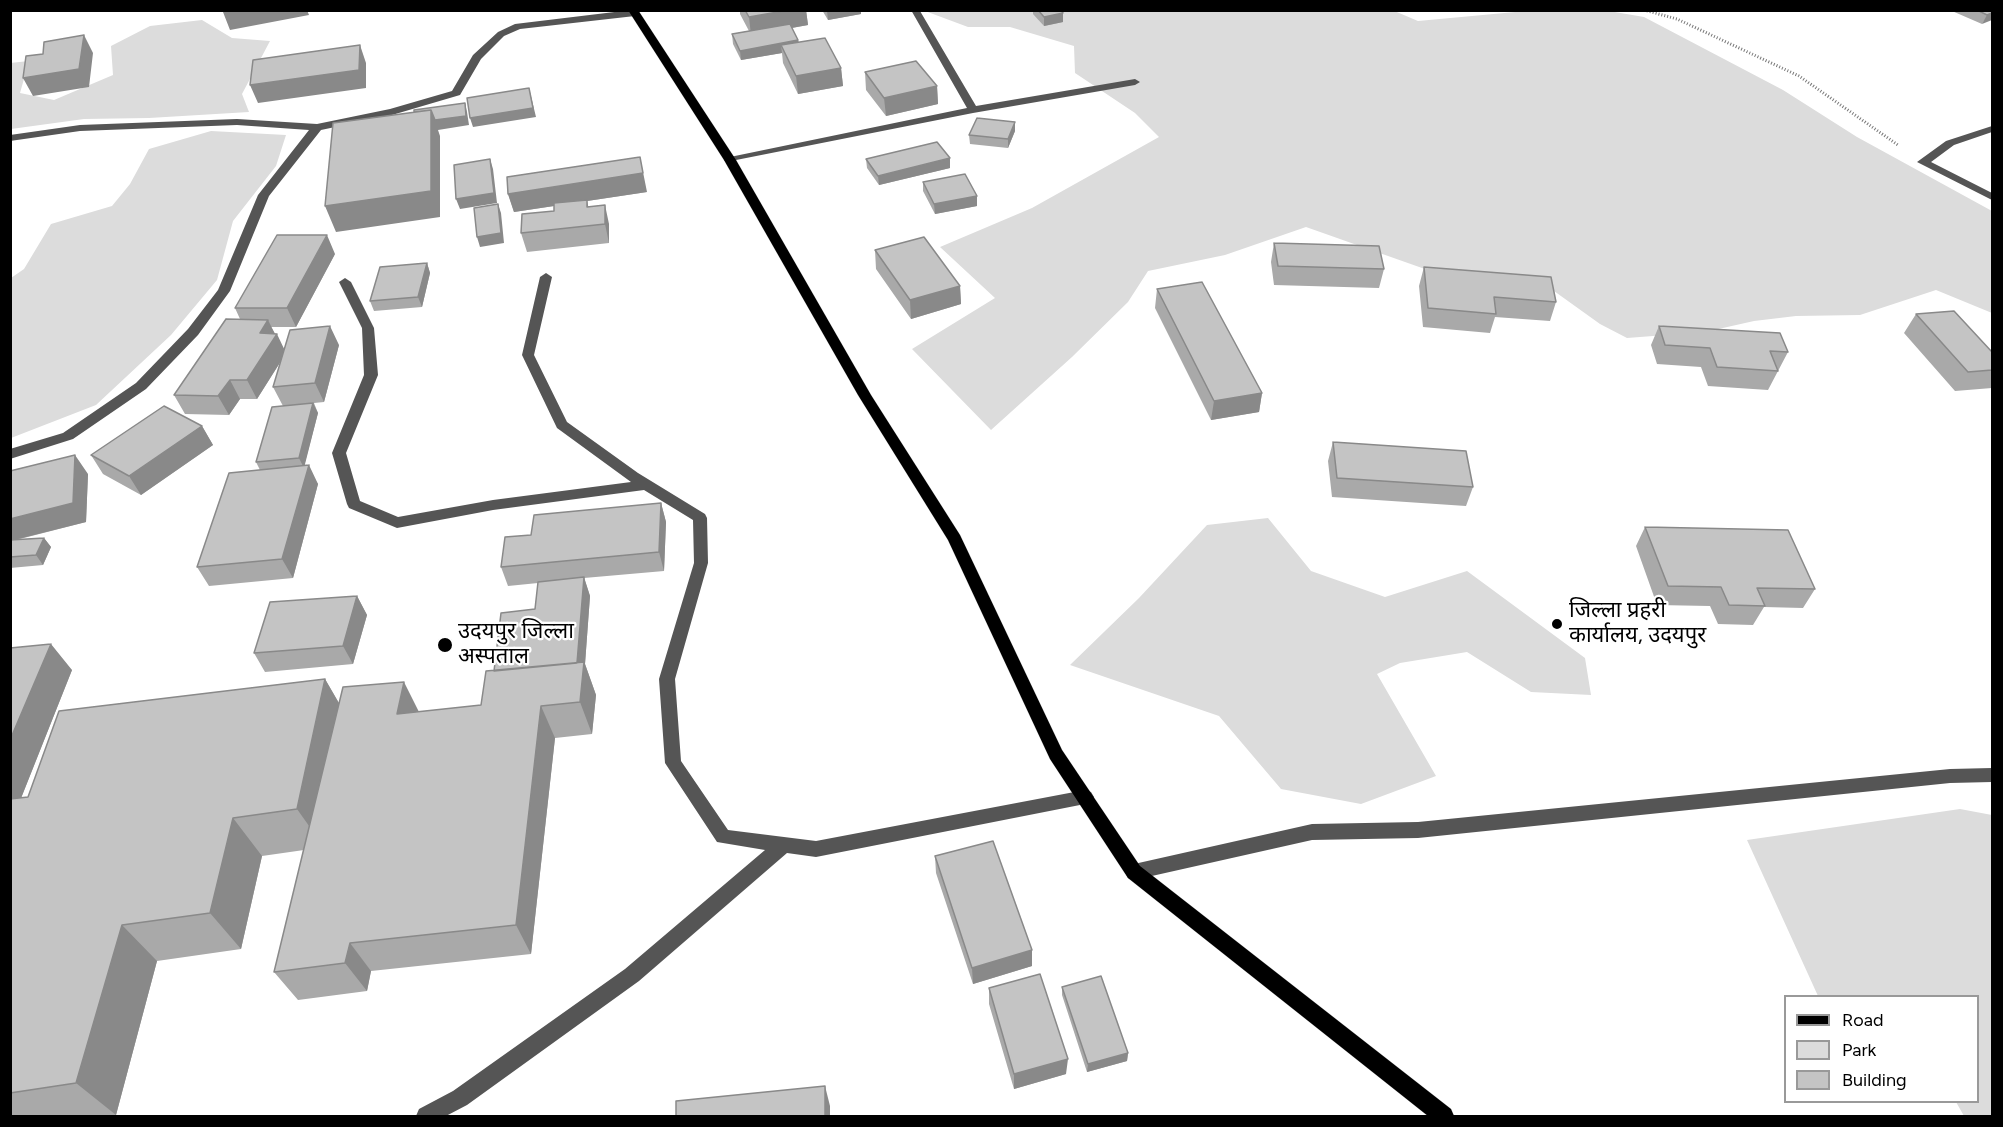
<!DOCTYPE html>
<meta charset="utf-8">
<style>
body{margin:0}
#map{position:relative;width:2003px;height:1127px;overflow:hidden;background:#fff;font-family:Figtree,sans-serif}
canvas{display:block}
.frame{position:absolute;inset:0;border:12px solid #000;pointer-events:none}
.legend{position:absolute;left:1784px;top:995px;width:195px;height:108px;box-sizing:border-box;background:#fff;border:2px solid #999;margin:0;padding:8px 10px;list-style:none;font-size:18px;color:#000}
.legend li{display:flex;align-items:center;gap:12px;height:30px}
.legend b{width:30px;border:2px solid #999}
</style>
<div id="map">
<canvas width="2003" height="1127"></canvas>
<div class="frame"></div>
<ul class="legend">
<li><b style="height:8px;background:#000"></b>Road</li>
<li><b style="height:16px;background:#dcdcdc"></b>Park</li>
<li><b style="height:16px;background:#c4c4c4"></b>Building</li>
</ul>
</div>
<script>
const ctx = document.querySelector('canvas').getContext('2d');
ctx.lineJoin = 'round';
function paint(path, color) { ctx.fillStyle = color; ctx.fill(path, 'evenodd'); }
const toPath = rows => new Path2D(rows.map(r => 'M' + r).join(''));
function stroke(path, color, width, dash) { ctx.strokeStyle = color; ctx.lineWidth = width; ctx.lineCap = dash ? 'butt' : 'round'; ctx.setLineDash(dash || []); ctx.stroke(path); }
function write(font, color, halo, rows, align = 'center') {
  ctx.font = font + ' Figtree,"Noto Sans Devanagari",sans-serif'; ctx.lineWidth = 4.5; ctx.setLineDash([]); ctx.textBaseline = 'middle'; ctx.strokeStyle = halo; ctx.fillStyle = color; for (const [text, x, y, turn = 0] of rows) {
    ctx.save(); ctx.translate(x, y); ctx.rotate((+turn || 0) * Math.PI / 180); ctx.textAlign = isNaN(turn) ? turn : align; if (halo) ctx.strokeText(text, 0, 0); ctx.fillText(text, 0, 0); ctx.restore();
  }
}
const green = toPath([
 [1392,10,1418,21,1526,11,1603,10,1644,17,1783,90,1857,137,1992,211,1992,313,1936,290,1860,315,1796,316,1754,321,1705,332,1627,338,1600,324,1547,286,1439,274,1306,227,1225,255,1148,271,1128,302,1072,357,991,430,912,349,995,298,940,247,1032,208,1159,137,1135,113,1075,73,1074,46,1010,27,968,27,925,11],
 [202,20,232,38,270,41,242,94,249,112,149,118,84,119,11,129,10,63,29,61,20,93,54,100,113,75,111,46,150,26],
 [211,131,286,135,276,166,233,221,217,280,171,335,96,405,11,438,11,278,24,269,51,224,112,206,130,184,149,149],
 [1268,518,1311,571,1385,597,1467,571,1585,658,1591,695,1531,692,1467,652,1400,663,1377,674,1436,776,1361,804,1281,789,1219,716,1070,665,1139,598,1207,525],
 [1960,809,1992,815,1992,1116,1964,1116,1956,1102,1978,1102,1978,996,1818,996,1747,840]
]);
const path = toPath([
 [1644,10,1677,19,1799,76,1898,145]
]);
const minor = toPath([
 [631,10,640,13,635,16,520,29,504,36,481,59,460,95,392,115,321,130,269,196,230,291,198,335,146,389,73,439,10,459,10,449,63,433,136,383,188,329,218,290,258,195,309,130,237,125,80,131,10,141,10,135,80,125,237,119,317,124,390,109,452,91,473,55,498,32,515,24,631,10],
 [911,10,920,11,976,106,1135,79,1140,82,1135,85,973,113,726,162,724,160,730,157,967,108,911,10],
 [1992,126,1992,132,1954,145,1931,162,1992,193,1992,200,1917,162,1946,141,1992,126],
 [546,273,552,277,534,355,567,422,638,473,705,514,707,518,708,563,675,679,681,761,728,830,816,841,1085,790,1091,792,1094,797,1091,802,1085,804,816,857,787,853,639,981,467,1105,446,1116,416,1116,419,1109,453,1091,625,969,765,850,717,842,665,763,659,679,694,563,693,520,644,490,493,510,397,528,349,508,347,504,332,453,364,375,362,328,339,282,345,278,351,282,374,328,378,375,346,453,360,501,398,517,493,500,631,482,557,428,522,355,540,277,546,273],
 [1992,768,1992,782,1950,783,1418,838,1312,840,1134,880,1128,878,1125,872,1128,866,1134,864,1312,824,1418,822,1950,769,1992,768]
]);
const major = toPath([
 [628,10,638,10,736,160,871,395,960,535,1062,750,1140,866,1451,1109,1454,1116,1428,1116,1128,878,1050,759,948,540,858,395,724,160,628,10]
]);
const wall = toPath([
 [740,10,806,10,808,25,792,28,799,42,841,68,843,86,798,94,783,63,782,53,741,60,733,44,732,34,749,31,740,14],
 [822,10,861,10,861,14,828,20],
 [1033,10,1061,10,1063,13,1063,22,1044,26,1033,14],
 [1992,10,1982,24,1952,11],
 [865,72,937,86,938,104,886,116,866,90],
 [1015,122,1015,131,1008,148,970,144,969,135],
 [866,159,950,168,879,185,867,168],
 [923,182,977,196,977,206,935,214,923,191],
 [647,192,587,201,588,207,609,224,609,243,527,252,521,233,554,211,554,206,514,212,508,194],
 [1274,243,1384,269,1379,288,1274,285,1271,262],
 [875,250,960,286,961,304,911,319,876,269],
 [335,254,296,327,271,327,284,349,339,345,324,402,314,403,318,413,304,466,318,484,293,578,209,586,197,567,260,470,256,462,283,406,273,387,281,361,257,399,240,399,229,415,185,414,174,395,240,319,235,308],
 [427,263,430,273,422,307,374,311,370,301],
 [1424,267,1556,302,1550,321,1495,317,1490,333,1423,327,1419,286],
 [1157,289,1262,393,1259,412,1211,420,1155,308],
 [1916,314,1992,352,1992,388,1955,391,1904,333],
 [1659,326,1788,352,1768,390,1708,386,1701,367,1657,364,1651,345],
 [202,426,213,445,141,495,103,474,91,455],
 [1333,442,1473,487,1466,506,1332,497,1328,461],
 [10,471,88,474,86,522,16,540,44,538,51,547,43,565,10,568],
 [661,503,666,522,664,571,584,578,590,596,585,664,596,695,592,734,555,738,531,954,371,971,367,991,298,1000,274,972,304,850,262,856,241,949,157,961,116,1115,106,1116,10,1116,10,648,72,670,21,798,28,797,325,679,339,703,419,712,481,705,494,671,535,609,538,583,508,586,501,567,531,535],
 [1645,527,1815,589,1803,608,1764,607,1753,625,1718,624,1710,606,1657,605,1636,546],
 [357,596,367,615,353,664,265,672,254,653],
 [935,856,1032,950,1032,966,973,984,936,873],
 [1062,987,1128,1053,1127,1061,1087,1072,1062,995],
 [989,988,1066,1074,1014,1089,989,1004]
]);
const shadedWall = toPath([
 [233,10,307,10,309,15,230,30,223,12],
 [789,10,806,10,808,25,751,35,749,17],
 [861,10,861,14,828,20,827,11],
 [1063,13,1063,22,1044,26,1044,17],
 [1992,13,1992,20,1982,24,1987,15],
 [84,35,93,53,89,87,33,96,23,78],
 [798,40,799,50,781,45,782,53,741,60,740,51],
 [360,45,366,63,366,88,258,103,250,85],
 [841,68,843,86,798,94,796,76],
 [937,86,938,104,886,116,884,98],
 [529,88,536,117,473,127,470,118],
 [465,103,467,112,469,125,438,130,440,136,440,217,336,232,325,206,431,110],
 [1015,122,1015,131,1008,148,1008,139],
 [640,157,647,192,587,201,591,219,587,207,587,201,514,212,508,194],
 [950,158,950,168,879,185,878,176],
 [490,159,493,169,497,203,460,209,456,199],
 [977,196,977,206,935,214,934,204],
 [498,204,501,213,504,243,480,247,477,237],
 [605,205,609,224,609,243,605,224],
 [327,235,335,254,296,327,287,308],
 [427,263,430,273,422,307,418,297],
 [960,286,961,304,911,319,910,300],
 [268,320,276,336,277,334,286,353,257,399,247,380,260,333],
 [330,326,339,345,324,402,315,383],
 [230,380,240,399,229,415,218,396],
 [1262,393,1259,412,1211,420,1214,401],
 [313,403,318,413,304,468,299,458],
 [202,426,213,445,141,495,129,476],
 [75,455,88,474,86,522,10,541,10,519],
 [309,465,318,484,293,578,282,559],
 [661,503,666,522,664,571,659,552],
 [44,538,51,547,43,565,36,555],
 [584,577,590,596,585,664,596,695,592,734,580,702,576,670],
 [357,596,367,615,353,664,343,646],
 [51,644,72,670,12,821,10,820,10,740],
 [325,679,348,719,324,847,297,809],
 [404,682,420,714,397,714],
 [541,706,555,738,531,954,516,925],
 [233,818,262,856,241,949,210,913],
 [122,925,157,961,116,1115,76,1083],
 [350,943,371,971,367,991,345,963],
 [1032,950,1032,966,973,984,972,968],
 [1128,1053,1127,1061,1087,1072,1088,1064],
 [1068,1059,1066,1074,1014,1089,1014,1074],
 [825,1086,830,1106,830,1116,825,1116]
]);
const building = toPath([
 [745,10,789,10,749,17,745,10],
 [1038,10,1061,10,1063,13,1044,17,1038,10],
 [1977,10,1992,10,1992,13,1987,15,1977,10],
 [790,24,798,40,740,51,732,34,790,24],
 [84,35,79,69,23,78,26,56,43,54,44,42,84,35],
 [825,38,841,68,796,76,781,45,825,38],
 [360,45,359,70,250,85,253,60,360,45],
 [916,61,937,86,884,98,865,72,916,61],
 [529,88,533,108,470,118,467,98,529,88],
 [465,103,466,116,435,120,431,110,414,112,414,110,465,103],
 [431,110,431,191,325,206,333,123,431,110],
 [977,118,1015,122,1008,139,969,135,977,118],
 [937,142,950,158,878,176,866,159,937,142],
 [640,157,643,173,508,194,507,177,640,157],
 [490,159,494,193,456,199,454,165,490,159],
 [965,174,977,196,934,204,923,182,965,174],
 [587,200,587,207,605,205,605,224,521,233,522,214,554,211,554,203,587,200],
 [498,204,501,233,477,237,474,208,498,204],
 [277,235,327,235,287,308,235,308,277,235],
 [924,237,960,286,910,300,875,250,924,237],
 [1274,243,1379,246,1384,269,1278,266,1274,243],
 [427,263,418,297,370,301,380,267,427,263],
 [1424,267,1551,277,1556,302,1494,297,1496,314,1428,308,1424,267],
 [1202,282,1262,393,1214,401,1157,289,1202,282],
 [1954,311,1992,352,1992,370,1968,372,1916,314,1954,311],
 [226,319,268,320,260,333,277,334,247,380,230,380,218,396,174,395,226,319],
 [330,326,315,383,273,387,290,330,330,326],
 [1659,326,1780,333,1788,352,1770,351,1778,371,1717,367,1710,348,1665,345,1659,326],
 [313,403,299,458,256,462,272,407,313,403],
 [164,406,202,426,129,476,91,455,164,406],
 [1333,442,1466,451,1473,487,1337,478,1333,442],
 [75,455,73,503,10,519,10,471,75,455],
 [309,465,282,559,197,567,229,473,309,465],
 [661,503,659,552,501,567,505,537,531,535,534,515,661,503],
 [1645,527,1788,530,1815,589,1757,588,1765,606,1729,605,1721,587,1668,586,1645,527],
 [44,538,36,555,10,557,10,540,44,538],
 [584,577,577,663,494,671,501,613,535,609,538,582,584,577],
 [357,596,343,646,254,653,270,602,357,596],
 [51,644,10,740,10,648,51,644],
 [584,662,580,702,541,706,516,925,350,943,345,963,274,972,343,687,404,682,397,714,481,705,486,671,584,662],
 [325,679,297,809,233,818,210,913,122,925,76,1083,10,1093,10,799,28,797,59,711,325,679],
 [993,841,1032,950,972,968,935,856,993,841],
 [1040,974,1068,1059,1014,1074,989,988,1040,974],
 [1101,976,1128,1053,1088,1064,1062,987,1101,976],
 [825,1086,825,1116,676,1116,676,1101,825,1086]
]);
const markers = [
 [1557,624,6,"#000"],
 [445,645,8,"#000"]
];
const poiNames = [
 ["जिल्ला प्रहरी",1569,611],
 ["कार्यालय, उदयपुर",1569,636],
 ["उदयपुर जिल्ला",458,632],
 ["अस्पताल",458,657]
];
paint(green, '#dcdcdc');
stroke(major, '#dbdbdb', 1);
stroke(path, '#777', 3, [1, 2]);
paint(minor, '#555');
paint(major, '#000');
paint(wall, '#a9a9a9');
paint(shadedWall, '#898989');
paint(building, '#c4c4c4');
stroke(building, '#898989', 1.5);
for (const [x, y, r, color] of markers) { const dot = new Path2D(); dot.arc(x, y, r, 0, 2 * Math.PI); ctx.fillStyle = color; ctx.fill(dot); stroke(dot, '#fff', 2); }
write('22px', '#000', '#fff', poiNames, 'left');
</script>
